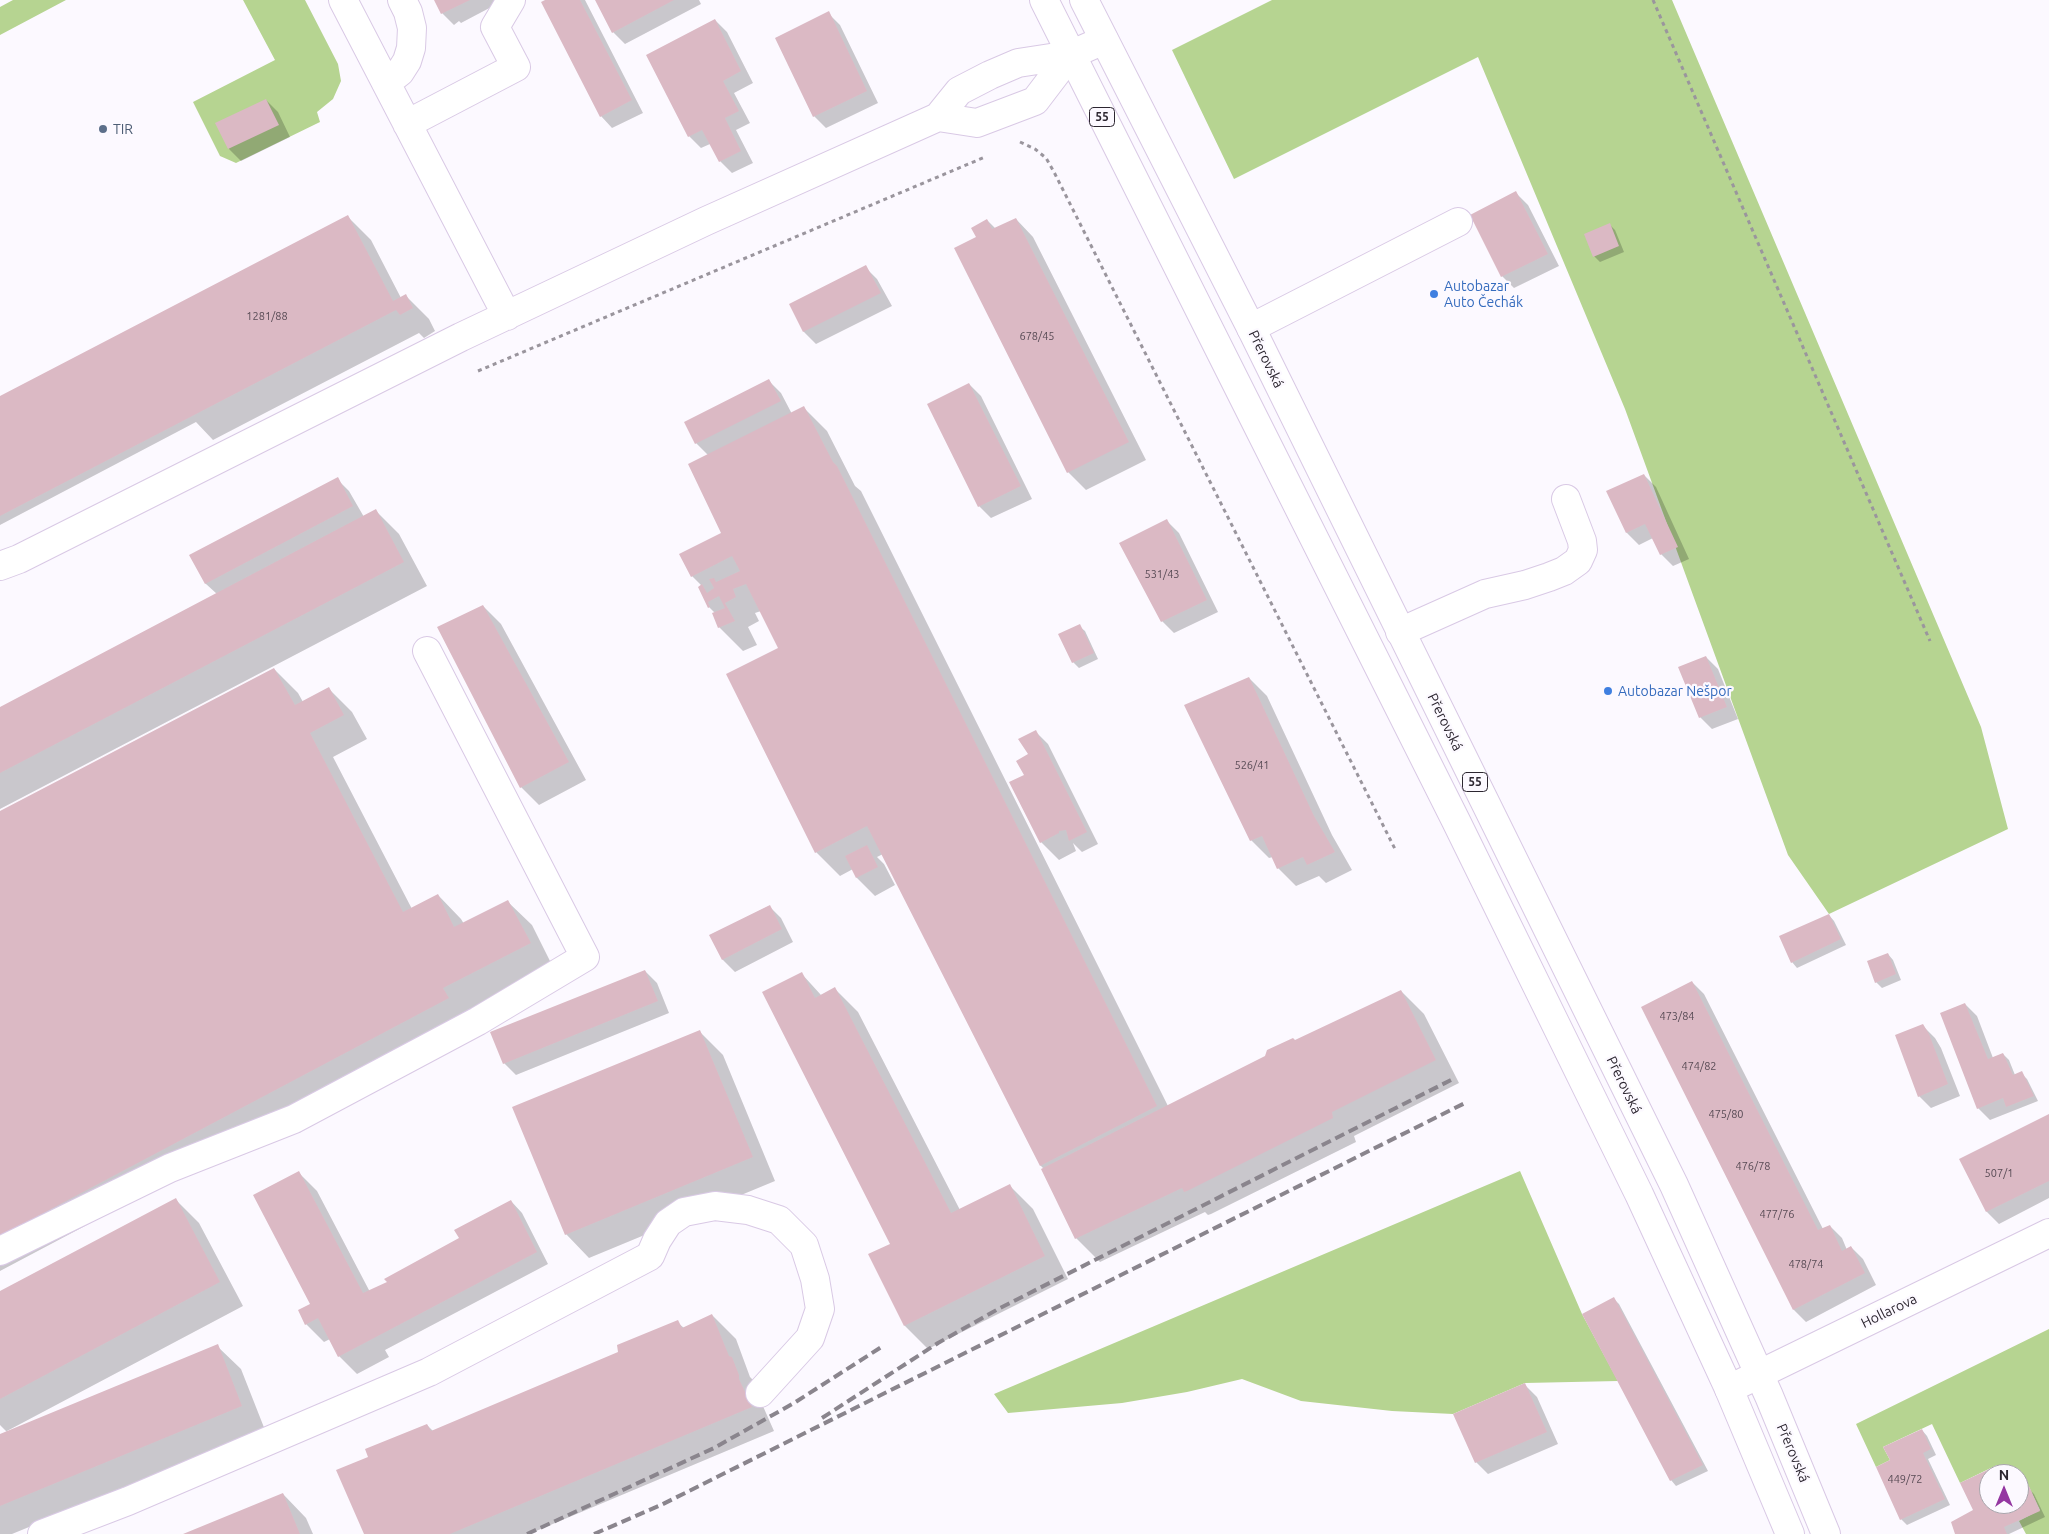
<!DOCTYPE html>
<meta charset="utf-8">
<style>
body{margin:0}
#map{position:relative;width:2049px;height:1534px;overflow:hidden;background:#fcf9ff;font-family:Ubuntu,sans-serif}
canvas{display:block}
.north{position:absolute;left:1979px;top:1464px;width:50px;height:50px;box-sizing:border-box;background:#fcf9ff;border:1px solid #a9a5ac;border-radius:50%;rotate:0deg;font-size:14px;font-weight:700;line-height:20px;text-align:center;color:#2c2630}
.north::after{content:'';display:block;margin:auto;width:18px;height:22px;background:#9437a1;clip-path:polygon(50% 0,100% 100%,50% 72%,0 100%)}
</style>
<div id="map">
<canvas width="2049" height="1534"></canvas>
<div class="north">N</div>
</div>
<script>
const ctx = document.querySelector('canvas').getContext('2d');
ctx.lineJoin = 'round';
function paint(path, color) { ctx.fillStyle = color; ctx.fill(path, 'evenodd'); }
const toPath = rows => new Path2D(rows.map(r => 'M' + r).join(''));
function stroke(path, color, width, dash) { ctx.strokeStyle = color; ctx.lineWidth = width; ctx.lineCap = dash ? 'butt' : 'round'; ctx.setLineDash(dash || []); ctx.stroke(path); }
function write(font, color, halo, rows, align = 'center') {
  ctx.font = font + ' Ubuntu,sans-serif'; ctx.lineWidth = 4.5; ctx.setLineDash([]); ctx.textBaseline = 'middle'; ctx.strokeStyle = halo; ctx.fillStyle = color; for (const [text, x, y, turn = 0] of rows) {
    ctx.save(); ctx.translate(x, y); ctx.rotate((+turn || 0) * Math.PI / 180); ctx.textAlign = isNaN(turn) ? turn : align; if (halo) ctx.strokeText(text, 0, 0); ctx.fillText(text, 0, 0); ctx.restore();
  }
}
const green = toPath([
 [13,0,66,0,0,35,0,7],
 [243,0,305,0,338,64,341,81,333,99,317,112,320,122,236,163,220,156,193,102,275,60],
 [1272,0,1672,0,1981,727,2008,829,1829,914,1788,855,1625,409,1478,57,1234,179,1172,50],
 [1520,1171,1582,1314,1618,1381,1525,1383,1453,1414,1392,1411,1301,1401,1242,1379,1187,1392,1122,1403,1008,1413,994,1394],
 [2049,1329,2049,1534,2026,1534,2019,1521,2040,1510,2029,1487,2019,1490,2019,1474,2002,1474,1997,1465,1960,1483,1932,1424,1883,1447,1890,1460,1876,1467,1856,1424]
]);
const shadow = toPath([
 [435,0,495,0,497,4,461,23,459,21,454,25,442,13],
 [547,0,585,0,643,113,612,128,601,116],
 [596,0,699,0,701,4,625,44,613,32],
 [828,13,840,25,878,103,826,128,814,116,776,38],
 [715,20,727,32,753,83,734,93,750,123,736,130,753,163,732,173,720,161,710,144,701,148,689,136],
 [266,100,278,112,290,137,241,161,229,149,217,124],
 [1516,193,1528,205,1559,266,1514,288,1502,276,1471,216],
 [348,217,371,240,401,298,406,296,429,319,435,331,424,338,419,333,213,440,196,422,0,525,0,398],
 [1016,219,1033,237,1146,460,1086,490,1068,472,978,237,987,220,996,229],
 [1610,225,1615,230,1624,252,1600,262,1594,256],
 [865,267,877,279,892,306,816,344,804,332,791,304],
 [769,381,781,393,792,414,804,408,827,431,855,486,861,491,1168,1106,1401,991,1424,1014,1459,1083,1354,1136,1356,1142,1211,1214,1208,1215,1205,1212,1100,1262,1076,1238,1044,1169,1041,1166,883,854,877,857,884,864,895,885,875,896,857,878,853,869,840,876,816,852,780,649,761,611,755,613,759,621,748,627,757,645,743,651,719,627,715,613,709,607,702,586,692,576,722,534,708,455,696,443],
 [969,384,981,396,1032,499,991,518,979,506],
 [1644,475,1656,487,1689,559,1673,566,1661,554,1653,538,1639,545,1627,533,1608,492],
 [337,479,349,491,364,517,376,511,399,534,427,586,0,809,0,708,217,594,206,584,191,555],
 [1167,521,1179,533,1218,612,1174,633,1162,621],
 [483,606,501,624,586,780,539,805,521,787],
 [1079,626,1085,631,1098,659,1079,668,1073,662],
 [1706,657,1718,669,1738,719,1712,729,1700,717],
 [274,669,298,693,303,702,329,689,352,712,367,739,333,757,412,909,438,895,461,919,464,924,508,902,532,925,553,967,465,1012,472,1021,0,1271,0,812],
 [1249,678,1267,696,1332,835,1352,870,1326,883,1319,876,1296,886,1278,868,1273,857,1269,858,1251,840],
 [1036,732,1048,744,1098,844,1082,852,1073,843,1076,851,1059,860,1041,842,1025,776],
 [769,906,781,918,793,942,735,972,723,960,711,935],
 [1829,915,1834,921,1846,945,1797,968,1792,962],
 [1888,954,1893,960,1901,980,1882,988,1876,982],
 [645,971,657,983,669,1013,516,1075,504,1063],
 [801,973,821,995,835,989,858,1012,960,1210,1010,1186,1033,1209,1068,1279,928,1349,905,1326,891,1244],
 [1692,982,1704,994,1823,1229,1830,1226,1842,1238,1847,1250,1851,1247,1863,1259,1876,1285,1806,1322,1794,1310],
 [1965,1004,1977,1016,1993,1058,2003,1054,2009,1060,2015,1075,2021,1073,2027,1079,2038,1101,1990,1120,1978,1108],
 [1923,1026,1935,1038,1941,1048,1960,1096,1931,1108,1919,1096],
 [699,1031,723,1055,775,1181,589,1258,566,1234],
 [2049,1115,2049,1198,1999,1224,1987,1212,1961,1159],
 [299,1173,317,1191,370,1292,388,1283,460,1239,511,1201,522,1213,548,1264,385,1350,389,1357,357,1374,339,1356,330,1339,324,1342,306,1324,299,1311,312,1305],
 [176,1200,199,1223,243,1306,7,1431,7,1432,217,1346,241,1369,265,1430,12,1534,0,1534,0,1435,7,1432,0,1425,0,1292],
 [1614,1299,1619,1304,1708,1471,1676,1486,1671,1480],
 [712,1315,736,1339,750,1377,755,1382,762,1404,774,1431,529,1534,365,1534,369,1457,427,1425,433,1431,620,1353,677,1322,684,1328],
 [1525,1385,1537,1397,1558,1444,1488,1474,1476,1462],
 [1922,1430,1927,1436,1936,1455,1928,1459,1950,1505,1907,1525,1901,1519,1891,1461],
 [1997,1466,2004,1474,1989,1474,1989,1504,2019,1504,2019,1491,2028,1488,2034,1494,2045,1517,2009,1534,1957,1534,1975,1511,1961,1483],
 [283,1494,306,1518,313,1534,186,1534]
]);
const building = toPath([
 [434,0,470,0,441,14],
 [545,0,580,0,632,100,600,117,541,2],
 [595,0,674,0,612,33],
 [829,11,867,91,813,117,775,38],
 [715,19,741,71,723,81,739,111,725,118,741,151,719,162,702,130,688,137,646,55],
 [266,99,279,125,228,149,215,123],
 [1516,191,1548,254,1501,277,1470,215],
 [348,215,393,301,406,294,413,308,400,315,396,310,0,516,0,396],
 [1016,218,1129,442,1067,473,954,248,976,237,971,228,987,219,992,229],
 [1610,223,1619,246,1593,257,1584,234],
 [866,265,881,293,803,332,789,304],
 [769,379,781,401,695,444,684,422],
 [969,383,1021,486,978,507,927,404],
 [804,406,833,462,837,466,1157,1106,1040,1166,867,826,815,853,726,674,778,648,746,584,733,589,736,597,725,603,735,621,718,628,712,613,725,608,719,596,708,602,710,607,708,608,698,587,702,584,707,593,714,588,709,579,714,578,716,582,740,571,732,556,691,577,679,554,721,533,688,464],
 [1644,474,1678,547,1660,555,1645,524,1626,533,1606,491],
 [338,477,353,506,205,584,189,555],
 [376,509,404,562,0,773,0,707],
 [1167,519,1207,600,1161,622,1119,543],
 [483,605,569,762,520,788,437,627],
 [1080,624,1094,653,1072,663,1058,634],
 [1706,656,1727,707,1699,718,1678,667],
 [274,668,295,705,329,687,344,715,310,733,403,912,438,894,454,927,508,900,531,943,443,988,449,998,0,1236,0,811],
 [1249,677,1314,816,1335,852,1307,865,1303,857,1277,869,1262,836,1250,841,1184,705],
 [1036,730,1087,832,1069,841,1066,830,1059,831,1059,833,1040,843,1009,782,1024,775,1016,761,1028,754,1018,739],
 [867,845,878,867,856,878,845,856],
 [770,905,782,929,722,960,709,935],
 [1829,914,1841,939,1791,963,1779,936],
 [1888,953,1896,974,1875,983,1867,961],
 [645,970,658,1001,503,1064,490,1032],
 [802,972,815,998,835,987,951,1213,1010,1184,1045,1256,904,1326,868,1254,890,1244,762,992],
 [1692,981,1818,1230,1830,1225,1842,1251,1851,1246,1865,1273,1793,1310,1641,1007],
 [1401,990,1436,1060,1332,1112,1333,1118,1187,1191,1184,1192,1182,1188,1075,1239,1041,1169,1265,1056,1267,1050,1293,1038,1295,1040],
 [1965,1003,1988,1059,2003,1053,2013,1075,2022,1071,2034,1096,2006,1107,2003,1098,1977,1109,1940,1013],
 [1923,1024,1929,1034,1948,1084,1918,1097,1895,1035],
 [700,1030,753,1157,565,1235,512,1107],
 [2049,1114,2049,1181,1986,1212,1959,1159],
 [299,1171,363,1293,387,1282,384,1279,459,1238,454,1230,511,1200,537,1252,338,1357,318,1318,305,1325,298,1310,310,1304,253,1195],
 [176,1198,220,1282,0,1399,0,1291],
 [1614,1297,1703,1465,1670,1481,1582,1314],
 [712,1314,729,1356,732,1357,739,1375,739,1379,752,1407,450,1534,364,1534,336,1470,368,1457,365,1449,427,1424,431,1431,618,1352,617,1345,678,1320,682,1328],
 [218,1344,242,1406,0,1506,0,1434],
 [1525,1383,1547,1432,1475,1463,1453,1414],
 [1922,1429,1931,1449,1923,1453,1945,1499,1900,1520,1876,1467,1890,1460,1883,1447],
 [1998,1465,2002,1474,1989,1474,1989,1504,2019,1504,2019,1490,2029,1486,2040,1511,2004,1527,2007,1534,1955,1534,1951,1522,1973,1510,1960,1483],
 [283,1493,300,1534,183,1534]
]);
const path = toPath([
 [1653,0,1930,641],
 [1020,142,1035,149,1046,158,1054,172,1396,851],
 [478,371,985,157]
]);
const minor = toPath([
 [343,0,507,316],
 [386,83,400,72,407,61,411,48,412,28,408,12,402,0],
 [938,117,977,123,1035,101,1070,55],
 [407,124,516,67,495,27,511,0],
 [1251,328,1458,222],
 [0,566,19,559,461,337,706,221,938,117,959,91,990,75,1018,63,1070,55,1104,40],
 [1400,632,1485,594,1525,585,1549,577,1564,571,1578,561,1583,550,1582,541,1566,499],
 [0,1251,170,1168,294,1119,478,1021,585,957,427,651],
 [1729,1389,2049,1233],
 [42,1534,128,1501,429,1372,650,1256,657,1240,668,1223,684,1212,715,1206,748,1210,779,1220,804,1245,815,1279,820,1309,810,1338,760,1393]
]);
const major = toPath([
 [1044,0,1456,821,1639,1194,1729,1389,1790,1534],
 [1084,0,1251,328,1674,1185,1769,1396,1826,1534]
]);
const rail = toPath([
 [822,1418,938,1343,1000,1308,1451,1080],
 [527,1534,714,1448,794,1403,883,1346],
 [594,1534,661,1505,1465,1103]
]);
const markers = [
 [103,129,5,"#5c6f8a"],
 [1434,294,5,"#3f7fe0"],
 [1608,691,5,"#3f7fe0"]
];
const numberNames = [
 ["1281/88",267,316],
 ["678/45",1037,336],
 ["531/43",1162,574],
 ["526/41",1252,765],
 ["473/84",1677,1016],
 ["474/82",1699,1066],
 ["475/80",1726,1114],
 ["476/78",1753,1166],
 ["507/1",1999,1173],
 ["477/76",1777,1214],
 ["478/74",1806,1264],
 ["449/72",1905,1479]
];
const shields = [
 [1102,117,25],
 [1475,782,25]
];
const shieldNames = [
 ["55",1102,117],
 ["55",1475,782]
];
const serviceNames = [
 ["TIR",113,129]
];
const shopNames = [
 ["Autobazar",1444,286],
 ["Auto Čechák",1444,302],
 ["Autobazar Nešpor",1618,691]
];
const streetNames = [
 ["Přerovská",1266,359,64],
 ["Přerovská",1445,722,64],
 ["Přerovská",1624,1085,64],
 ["Hollarova",1889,1311,-26],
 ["Přerovská",1793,1453,67]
];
paint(green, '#b6d491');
paint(shadow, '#0003');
paint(building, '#dbb9c4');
stroke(minor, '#d9c9e5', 30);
stroke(major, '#d9c9e5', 30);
stroke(path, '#9a959d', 3, [4, 4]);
stroke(minor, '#fff', 28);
stroke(major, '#fff', 28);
stroke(rail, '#8a858d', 4, [10, 5]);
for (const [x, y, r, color] of markers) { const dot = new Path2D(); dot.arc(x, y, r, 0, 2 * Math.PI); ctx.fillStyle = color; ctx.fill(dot); stroke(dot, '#fcf9ff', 2); }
write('11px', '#584b55', null, numberNames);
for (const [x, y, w] of shields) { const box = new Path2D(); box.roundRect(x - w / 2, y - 9.5, w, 19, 4); ctx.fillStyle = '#fcf9ff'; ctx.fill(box); stroke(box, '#2c2630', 1); }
write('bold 12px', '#2c2630', null, shieldNames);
write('14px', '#4e5e75', '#fcf9ff', serviceNames, 'left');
write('14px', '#366cbe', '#fcf9ff', shopNames, 'left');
write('14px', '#2c2630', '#fcf9ff', streetNames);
</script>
